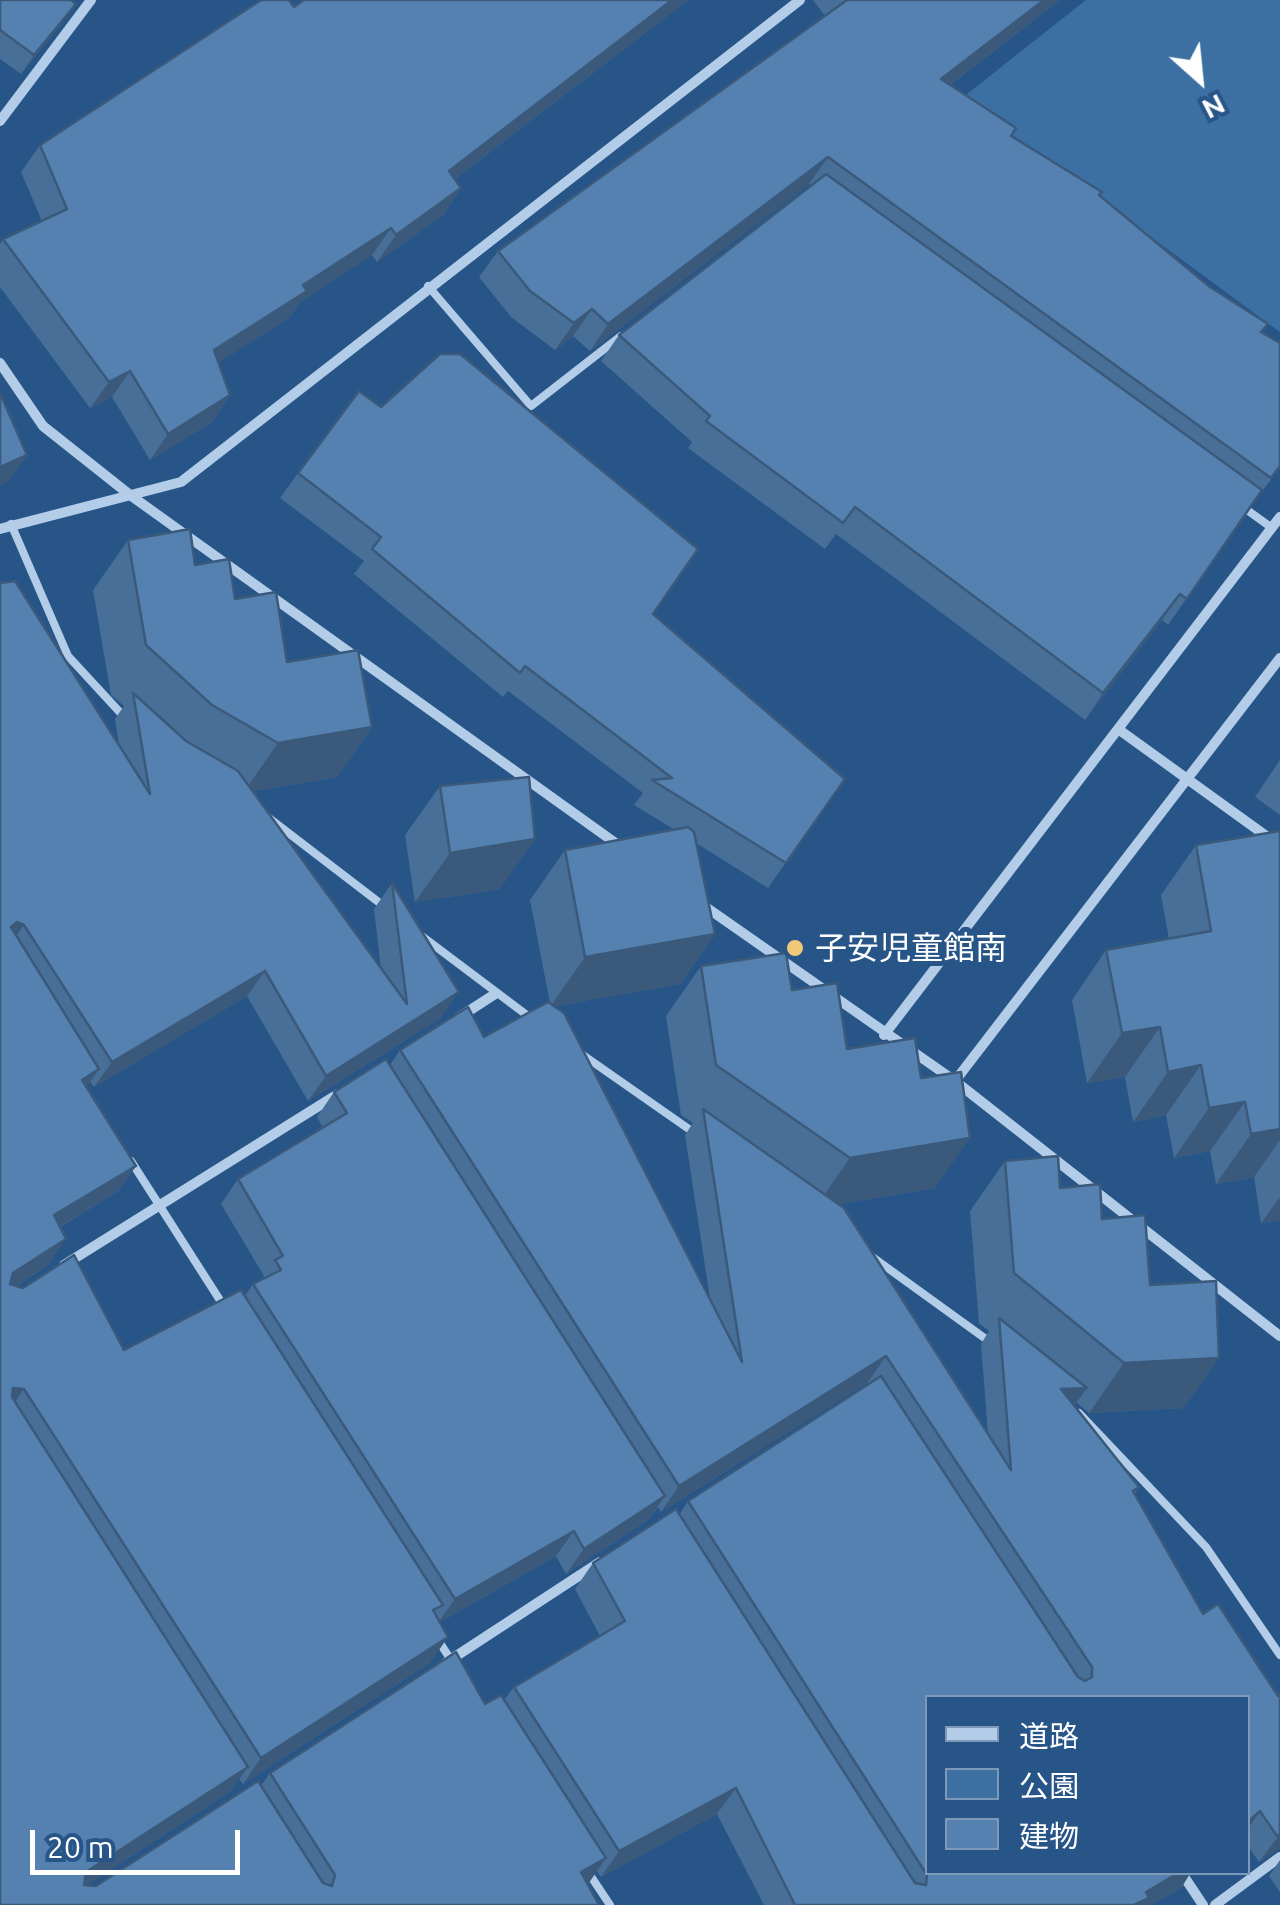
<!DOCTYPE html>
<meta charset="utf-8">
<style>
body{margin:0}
#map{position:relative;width:1280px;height:1905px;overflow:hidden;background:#285587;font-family:Ubuntu,"Noto Sans JP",sans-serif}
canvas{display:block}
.legend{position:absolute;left:925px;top:1695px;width:325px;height:180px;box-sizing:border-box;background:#285587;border:2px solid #7e99b7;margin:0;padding:12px 18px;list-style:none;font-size:30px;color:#fff}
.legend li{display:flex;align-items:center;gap:20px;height:50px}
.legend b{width:50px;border:2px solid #7e99b7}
.north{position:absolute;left:1150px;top:30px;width:100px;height:100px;-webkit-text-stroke:8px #285587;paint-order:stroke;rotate:153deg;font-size:28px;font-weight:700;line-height:40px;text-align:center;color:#fff}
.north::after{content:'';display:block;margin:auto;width:35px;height:45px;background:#fff;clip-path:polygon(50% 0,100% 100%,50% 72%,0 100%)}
.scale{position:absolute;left:30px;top:1830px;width:210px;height:45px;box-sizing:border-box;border:5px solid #fff;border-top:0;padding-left:12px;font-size:30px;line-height:35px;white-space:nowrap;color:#fff;-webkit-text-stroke:8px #285587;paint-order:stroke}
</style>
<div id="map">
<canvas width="1280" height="1905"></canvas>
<ul class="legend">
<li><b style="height:12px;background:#b3cde8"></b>道路</li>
<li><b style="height:28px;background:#3c70a3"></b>公園</li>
<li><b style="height:28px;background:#5481b0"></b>建物</li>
</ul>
<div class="north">N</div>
<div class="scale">20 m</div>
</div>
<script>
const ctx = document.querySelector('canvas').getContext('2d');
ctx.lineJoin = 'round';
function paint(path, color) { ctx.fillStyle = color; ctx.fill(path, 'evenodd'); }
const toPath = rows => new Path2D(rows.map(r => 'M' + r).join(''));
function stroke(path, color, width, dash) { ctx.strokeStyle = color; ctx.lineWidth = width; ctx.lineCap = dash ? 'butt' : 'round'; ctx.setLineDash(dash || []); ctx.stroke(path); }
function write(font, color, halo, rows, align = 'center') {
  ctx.font = font + ' Ubuntu,"Noto Sans JP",sans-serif'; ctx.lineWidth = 10; ctx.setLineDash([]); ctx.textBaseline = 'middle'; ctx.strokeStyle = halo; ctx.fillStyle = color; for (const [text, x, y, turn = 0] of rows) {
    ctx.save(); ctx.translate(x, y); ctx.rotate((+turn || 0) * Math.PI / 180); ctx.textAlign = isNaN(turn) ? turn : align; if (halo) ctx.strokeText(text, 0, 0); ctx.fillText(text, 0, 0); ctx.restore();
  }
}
const green = toPath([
 [1086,0,1280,0,1280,332,962,98]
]);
const lane = toPath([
 [428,286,531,406,621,336],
 [1243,507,1272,528],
 [11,524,68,656,127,720],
 [265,815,385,907],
 [419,934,532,1019],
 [580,1053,696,1134],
 [131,1161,223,1305],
 [871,1256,990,1342],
 [1079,1413,1206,1547,1280,1655],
 [436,1637,453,1663],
 [588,1872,610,1905]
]);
const street = toPath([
 [0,121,91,0],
 [0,363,43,426,130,495,621,847],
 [0,529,181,482,800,0],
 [1118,729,1280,846],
 [700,903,955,1081,1280,1336],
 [458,1018,495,994],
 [884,1035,1280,517],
 [955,1081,1280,658],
 [64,1265,338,1094],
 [447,1662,600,1562],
 [1181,1872,1203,1905],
 [1215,1905,1280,1857]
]);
const wall = toPath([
 [0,0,76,4,63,22,21,74,0,59],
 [688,0,455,179,461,188,443,215,377,262,372,255,300,302,289,318,219,362,230,395,212,422,150,460,112,397,90,408,0,287,0,244,3,239,42,221,21,172,40,145,294,7],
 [813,0,1060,0,950,85,1011,136,1099,195,1262,333,1280,342,1280,468,1252,504,1168,625,1162,620,1085,720,836,534,825,549,688,448,692,442,601,361,619,335,812,186,809,184,590,351,573,336,555,350,511,317,479,277,498,251,825,16],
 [298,473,653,614,845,779,768,888,696,843,715,934,680,984,555,1006,710,1299,685,1135,693,1123,681,1115,666,1016,701,966,792,990,847,1049,935,1188,838,1204,988,1434,981,1344,989,1331,979,1323,970,1211,1005,1161,1060,1188,1102,1219,1150,1285,1184,1408,1089,1413,1076,1402,1074,1406,1139,1487,1135,1493,1203,1614,1278,1696,1280,1694,1280,1849,1278,1849,1259,1862,1248,1846,1248,1698,928,1872,1191,1872,1181,1888,1150,1905,764,1905,717,1814,601,1877,597,1871,588,1884,0,1905,0,583,119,745,115,719,124,706,111,695,93,590,128,540,195,565,235,599,287,662,372,727,337,777,252,791,381,969,374,909,392,883,441,1018,308,1101,247,996,94,1087,90,1082,86,1087,136,1166,118,1191,60,1227,48,1265,16,1286,124,1350,245,1296,253,1284,261,1281,264,1276,221,1204,238,1179,323,1128,317,1117,334,1092,390,1065,400,1050,484,1037,550,1003,530,900,565,850,675,830,634,805,643,793,508,691,503,697,354,574,364,561,280,498],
 [868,1382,869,1384,688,1501,679,1515,593,1563,575,1589,600,1636,514,1687,504,1700,485,1704,270,1773,261,1786,96,1886,87,1885,230,1792,239,1779,243,1784,430,1663,440,1622,556,1556,566,1574,648,1520,658,1507,661,1512],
 [1280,760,1280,815,1255,797],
 [440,786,500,889,415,902,405,835],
 [1280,831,1280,1220,1261,1223,1254,1177,1216,1184,1210,1151,1174,1158,1166,1115,1133,1122,1125,1077,1087,1083,1072,1000,1106,950,1169,939,1161,895,1196,845],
 [1280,1860,1280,1892,1269,1876]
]);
const shadedWall = toPath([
 [672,0,688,0,430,198,449,171],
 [1044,0,1060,0,922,106,941,79],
 [76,4,63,22,21,74,34,55],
 [828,157,809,184,590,351,608,324],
 [461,188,443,215,377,262,396,235],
 [391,228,372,255,300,302,289,318,196,377,214,350,303,285],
 [592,309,573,336,555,350,574,323],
 [130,371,112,397,90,408,109,382],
 [230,395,212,422,150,460,168,434],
 [27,455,9,481,0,485,0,467],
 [1180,594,1162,620,1085,720,1103,693],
 [372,727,337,777,243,793,278,743],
 [535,839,500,889,415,902,450,853],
 [17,922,24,925,6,951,11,927],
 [715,934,680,984,550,1007,585,957],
 [265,971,247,996,94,1087,112,1062],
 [459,992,441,1018,308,1101,326,1076],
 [1160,1027,1125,1077,1087,1083,1122,1033],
 [1201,1065,1166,1115,1133,1122,1168,1072],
 [99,1069,81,1095,82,1080],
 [1245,1102,1210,1151,1174,1158,1209,1108],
 [1280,1129,1280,1140,1254,1177,1216,1184,1251,1134],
 [970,1138,935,1188,815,1208,850,1158],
 [136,1166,118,1191,36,1241,54,1215],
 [1280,1197,1280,1220,1261,1223],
 [66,1239,48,1265,0,1296,13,1273],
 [886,1356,868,1382,661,1512,679,1486],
 [1219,1358,1184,1408,1089,1413,1124,1363],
 [13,1388,24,1389,6,1415],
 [1087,1388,1068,1414,1061,1389],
 [665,1496,648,1520,566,1574,584,1549],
 [574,1531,556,1556,438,1623,455,1599],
 [448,1637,430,1663,243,1784,261,1758],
 [248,1767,230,1792,68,1898,86,1872],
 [736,1788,717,1814,601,1877,619,1851],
 [1260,1811,1248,1829,1248,1822],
 [1280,1834,1280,1849,1278,1849,1259,1862],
 [606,1858,588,1884,581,1872],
 [1180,1872,1191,1872,1181,1888,1150,1905,1134,1905,1146,1892]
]);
const building = toPath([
 [0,0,71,0,76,4,34,55,0,30,0,0],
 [261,0,289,0,294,7,304,0,672,0,449,171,461,188,396,235,391,228,303,285,307,291,214,350,230,395,168,434,130,371,109,382,3,239,67,209,40,145,261,0],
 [847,0,1044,0,941,79,1016,128,1011,136,1102,192,1099,195,1210,287,1268,324,1261,332,1280,343,1280,466,1271,478,828,157,608,324,592,309,574,323,530,291,498,251,847,0],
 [826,174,1262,490,1187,599,1180,594,1103,693,855,507,843,523,706,421,710,416,619,335,826,174],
 [440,354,460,354,698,549,653,614,845,779,786,863,652,780,672,778,525,666,520,673,372,549,381,537,298,473,359,391,381,407,440,354],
 [0,393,27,455,0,467,0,393],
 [190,529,195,565,229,559,235,599,276,592,287,662,358,650,372,727,278,743,212,705,146,645,128,540,190,529],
 [15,581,150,794,133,693,186,741,238,771,407,1004,392,883,459,992,326,1076,265,971,112,1062,24,925,17,922,11,927,99,1069,82,1080,136,1166,54,1215,66,1239,13,1273,10,1284,23,1288,74,1255,124,1350,241,1290,443,1605,433,1610,448,1637,261,1758,24,1389,13,1388,12,1397,248,1767,86,1872,84,1885,96,1886,258,1781,323,1883,332,1886,335,1875,270,1773,456,1652,485,1704,501,1695,606,1858,581,1872,599,1905,0,1905,0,583,15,581],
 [529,777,535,839,450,853,440,786,529,777],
 [688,827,694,832,715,934,585,957,565,850,688,827],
 [1280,831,1280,1129,1251,1134,1245,1102,1209,1108,1201,1065,1168,1072,1160,1027,1122,1033,1106,950,1211,931,1196,845,1280,831],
 [786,953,792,990,837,983,847,1049,915,1038,921,1078,961,1072,970,1138,850,1158,716,1065,701,966,786,953],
 [548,1002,564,1013,742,1362,703,1109,844,1208,1011,1470,999,1318,1087,1388,1061,1389,1139,1487,1133,1491,1203,1614,1218,1604,1278,1696,1280,1694,1280,1834,1277,1836,1260,1811,1248,1822,1248,1698,928,1698,928,1872,1180,1872,1146,1892,1149,1898,1134,1905,795,1905,736,1788,619,1851,514,1687,625,1621,593,1563,676,1509,915,1883,926,1885,927,1875,688,1501,881,1376,1078,1677,1085,1681,1092,1677,1092,1667,886,1356,679,1486,400,1050,468,1007,484,1037,548,1002],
 [386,1059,665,1496,584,1549,574,1531,455,1599,253,1284,281,1270,275,1260,283,1256,238,1179,347,1113,334,1092,386,1059],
 [1058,1156,1060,1188,1100,1184,1102,1219,1145,1215,1150,1285,1216,1281,1219,1358,1124,1363,1014,1273,1005,1161,1058,1156]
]);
const markers = [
 [795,948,10,"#f0c879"]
];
const poiNames = [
 ["子安児童館南",815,948]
];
paint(green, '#3c70a3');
stroke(lane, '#b3cde8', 8);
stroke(street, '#b3cde8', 10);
paint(wall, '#486f97');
paint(shadedWall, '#3b5a7b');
paint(building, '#5481b0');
stroke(building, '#3b5a7b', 2.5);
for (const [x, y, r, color] of markers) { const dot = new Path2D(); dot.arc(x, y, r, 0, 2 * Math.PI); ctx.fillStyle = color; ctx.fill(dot); stroke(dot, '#285587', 4); }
write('32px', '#fff', '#285587', poiNames, 'left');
</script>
